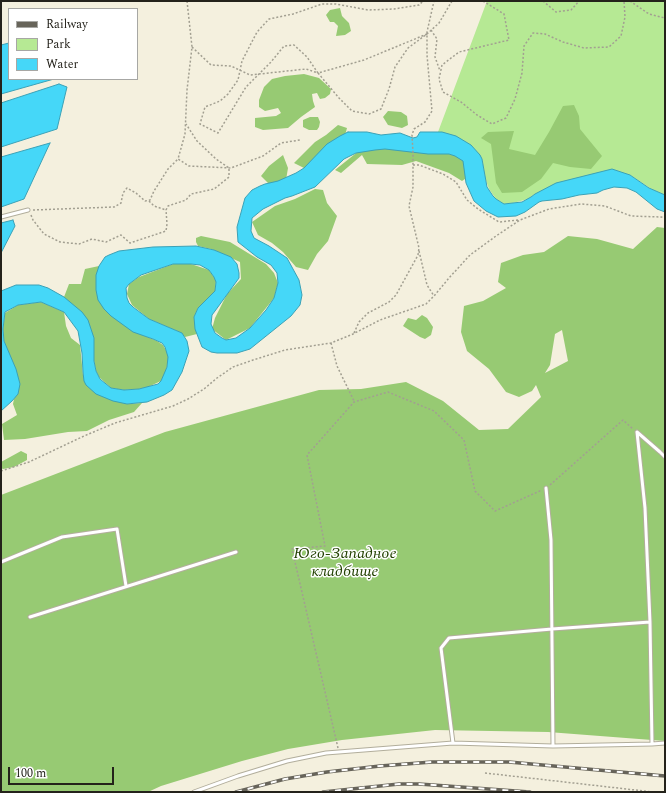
<!DOCTYPE html>
<meta charset="utf-8">
<style>
body{margin:0}
#map{position:relative;width:666px;height:793px;overflow:hidden;background:#f4f0de;font-family:Spectral,serif}
canvas{display:block}
.frame{position:absolute;inset:0;border:2px solid #24221b;pointer-events:none}
.legend{position:absolute;left:8px;top:8px;width:130px;height:72px;box-sizing:border-box;background:#fff;border:1px solid #a7a7a4;margin:0;padding:5px 7px;list-style:none;font-size:12px;color:#24221b}
.legend li{display:flex;align-items:center;gap:8px;height:20px}
.legend b{width:20px;border:1px solid #a7a7a4}
.scale{position:absolute;left:8px;top:767px;width:106px;height:18px;box-sizing:border-box;border:2px solid #24221b;border-top:0;padding-left:5px;font-size:12px;line-height:14px;white-space:nowrap;color:#24221b;-webkit-text-stroke:3px #fff;paint-order:stroke}
</style>
<div id="map">
<canvas width="666" height="793"></canvas>
<div class="frame"></div>
<ul class="legend">
<li><b style="height:5px;background:#67645a"></b>Railway</li>
<li><b style="height:11px;background:#b6e994"></b>Park</li>
<li><b style="height:11px;background:#45d7f8"></b>Water</li>
</ul>
<div class="scale">100 m</div>
</div>
<script>
const ctx = document.querySelector('canvas').getContext('2d');
ctx.lineJoin = 'round';
function paint(path, color) { ctx.fillStyle = color; ctx.fill(path, 'evenodd'); }
const toPath = rows => new Path2D(rows.map(r => 'M' + r).join(''));
function stroke(path, color, width, dash) { ctx.strokeStyle = color; ctx.lineWidth = width; ctx.lineCap = dash ? 'butt' : 'round'; ctx.setLineDash(dash || []); ctx.stroke(path); }
function write(font, color, halo, rows, align = 'center') {
  ctx.font = font + ' Spectral,serif'; ctx.lineWidth = 3; ctx.setLineDash([]); ctx.textBaseline = 'middle'; ctx.strokeStyle = halo; ctx.fillStyle = color; for (const [text, x, y, turn = 0] of rows) {
    ctx.save(); ctx.translate(x, y); ctx.rotate((+turn || 0) * Math.PI / 180); ctx.textAlign = isNaN(turn) ? turn : align; if (halo) ctx.strokeText(text, 0, 0); ctx.fillText(text, 0, 0); ctx.restore();
  }
}
const green = toPath([
 [487,1,665,1,665,195,653,190,630,175,535,194,528,199,513,203,504,204,496,199,489,189,485,178,482,159,438,132]
]);
const forest = toPath([
 [340,8,342,16,349,23,351,31,345,35,336,36,338,26,334,22,330,22,326,15,330,10],
 [304,74,319,78,331,89,330,94,325,98,320,99,317,93,312,94,313,101,315,107,301,117,288,128,263,130,255,127,255,118,276,116,281,113,278,108,265,111,259,107,259,100,264,87,272,79,285,76],
 [574,105,579,116,580,129,602,156,591,169,570,167,553,163,541,179,522,192,502,193,496,183,491,144,481,138,488,132,514,131,509,149,535,155,549,132,563,106],
 [388,111,401,112,407,116,408,125,402,128,388,125,383,117],
 [310,117,318,117,320,122,319,127,317,130,309,130,303,127,303,120],
 [338,125,347,128,344,139,304,168,294,163,315,142,326,135],
 [398,144,465,157,467,175,465,179,462,181,449,173,416,161,402,165,367,164,362,155,341,173,335,170,360,150],
 [283,155,288,168,286,180,269,184,261,176,269,166],
 [315,189,323,190,327,203,337,216,328,241,317,254,308,270,296,267,283,252,272,243,258,235,252,222,275,206,295,199],
 [657,227,665,228,665,741,548,732,435,730,342,740,288,749,242,761,161,786,148,792,1,792,1,495,165,432,319,390,361,389,406,382,443,401,479,430,508,429,541,397,536,385,532,391,519,397,506,392,489,369,467,351,461,332,464,306,483,301,506,288,498,282,501,263,523,255,544,252,568,236,597,239,633,249],
 [562,330,568,361,545,373,550,365,555,334],
 [201,236,230,242,266,264,274,273,278,283,274,298,250,328,226,340,212,329,215,318,227,294,241,279,240,262,211,249,198,246,196,242,196,238],
 [173,264,191,264,209,270,214,277,216,281,215,291,198,308,194,317,197,334,185,337,179,332,149,319,132,305,127,294,129,284,139,277],
 [99,266,97,292,143,335,157,341,163,345,169,355,166,372,161,381,148,387,139,389,124,390,111,388,99,377,96,371,94,361,94,338,64,297,69,284,81,284,85,269],
 [41,302,64,312,66,326,71,338,80,345,83,375,127,404,142,403,134,412,109,420,87,431,68,432,25,439,4,440,2,424,17,415,13,404,14,399,19,386,4,341,3,329,5,313,18,305],
 [422,315,427,318,433,327,431,335,425,339,420,337,403,326,408,318,416,320],
 [21,451,27,454,27,460,14,467,3,469,1,468,1,462]
]);
const water = toPath([
 [9,43,9,79,54,79,1,94,1,45,9,43],
 [59,84,67,87,57,129,1,147,1,103,59,84],
 [348,132,367,132,381,135,400,133,413,138,417,137,420,132,442,132,456,136,471,145,480,155,482,159,487,187,493,196,496,199,504,204,522,202,531,197,535,194,556,183,612,169,630,175,649,188,665,195,665,212,657,209,636,192,627,188,614,187,603,190,597,193,579,195,562,199,542,201,539,202,525,212,516,216,498,217,486,211,474,201,466,183,463,161,455,156,449,154,428,154,385,149,375,150,356,153,344,159,315,187,292,196,285,198,263,209,252,218,251,231,254,238,269,246,287,258,299,280,302,295,300,305,291,316,250,349,237,353,217,353,211,352,202,347,195,329,194,317,198,308,215,291,216,282,214,277,209,270,200,265,191,264,173,264,141,275,129,284,126,288,127,298,129,303,133,307,149,319,182,333,187,341,189,351,182,372,172,390,164,395,147,402,127,404,113,401,96,394,86,385,84,381,83,372,82,353,78,331,64,312,41,302,18,305,5,312,3,329,4,341,16,369,20,384,18,394,12,401,1,411,1,291,16,285,39,285,48,288,64,297,82,312,88,320,94,338,94,361,96,371,100,379,111,388,124,390,139,389,158,384,161,381,167,367,168,357,165,347,162,343,153,339,133,332,111,316,104,309,98,300,96,290,96,275,99,266,105,257,109,255,119,251,153,247,196,246,214,250,231,257,237,264,239,273,239,278,215,311,212,315,211,324,215,333,222,338,226,340,236,338,250,328,266,310,274,298,278,283,277,273,271,265,257,257,238,242,237,227,245,198,252,190,260,186,265,184,278,181,296,173,304,168,327,144,340,136,348,132],
 [50,143,24,199,1,207,1,157,50,143],
 [13,220,15,226,1,253,1,223,13,220]
]);
const path = toPath([
 [187,1,192,47,187,90,185,134,178,159,189,166,231,168,263,156,281,143,300,140],
 [483,1,504,14,509,40,459,52,442,65,439,79,443,92,461,102,477,115,492,124,506,118,515,99,522,73,524,46,533,33,545,34,563,42,584,48,609,47,621,36,625,17,624,1],
 [543,1,556,12,571,10,579,1],
 [630,1,649,14,665,18],
 [431,30,437,39,435,57,440,71],
 [427,34,364,60,318,73,339,98,352,111,369,114,381,109,389,89,395,67,408,48,427,34,439,23,452,1],
 [192,47,211,65,231,66,250,75,306,69,318,73],
 [318,73,307,57,294,45,284,46,271,62,246,87,218,133,200,124,205,107,220,101,228,94,238,80,242,61,257,32,269,19,293,14,322,4,336,4,368,10,394,9,419,5,423,1],
 [413,165,419,165,443,174,456,182,467,200,478,209,499,222,518,220],
 [149,201,154,206,166,210],
 [33,210,114,207,121,203,123,193,127,188,136,193,145,201,150,200,154,191,168,169,178,159],
 [31,215,33,220,44,234,60,242,79,244,92,239,106,242,121,235,130,243,166,231,167,224,166,210,168,206,186,200,191,194,214,189,229,177,229,168,216,159,197,141,186,124],
 [419,251,427,285,434,296],
 [354,333,359,322,368,313,389,302,396,295,418,255,419,248,409,206,413,187,413,153,412,135,414,129,425,122,432,111,427,55,427,32,434,1],
 [331,343,337,366,354,401],
 [1,471,29,462,84,436,115,423,173,406,188,399,204,389,217,378,233,367,253,360,285,350,331,343,353,334,380,320,426,304,434,296,449,278,470,255,496,236,520,220,549,209,581,204,605,206,631,216,661,217,665,218],
 [550,485,623,420,633,429],
 [338,748,292,549,325,546,307,455,354,402,388,392,434,411,464,440,475,491,495,511,542,490],
 [485,773,653,792]
]);
const lane = toPath([
 [1,217,28,210],
 [637,432,645,508,650,622,652,744],
 [637,432,660,452,665,457],
 [546,488,551,540,553,746],
 [1,562,62,537,117,529,126,586],
 [30,617,236,552],
 [453,743,441,648,449,638,552,629,650,622],
 [194,792,238,776,287,761,326,753,453,743,553,746,652,744,665,743]
]);
const rail = toPath([
 [236,792,285,779,327,772,380,766,432,762,509,762,665,776],
 [323,792,399,784,419,784,530,792]
]);
const parkNames = [
 ["Юго-Западное",345,555],
 ["кладбище",345,573]
];
paint(green, '#b6e994');
paint(forest, '#97ca73');
paint(water, '#45d7f8');
stroke(water, '#3ba1b6', 1);
stroke(lane, '#b2ae9c', 5);
stroke(path, '#a29f91', 1.5, [2, 2]);
stroke(lane, '#fff', 3);
stroke(rail, '#67645a', 3.5);
stroke(rail, '#fff', 2, [6]);
write('italic 16px', '#234202', '#fff', parkNames);
</script>
